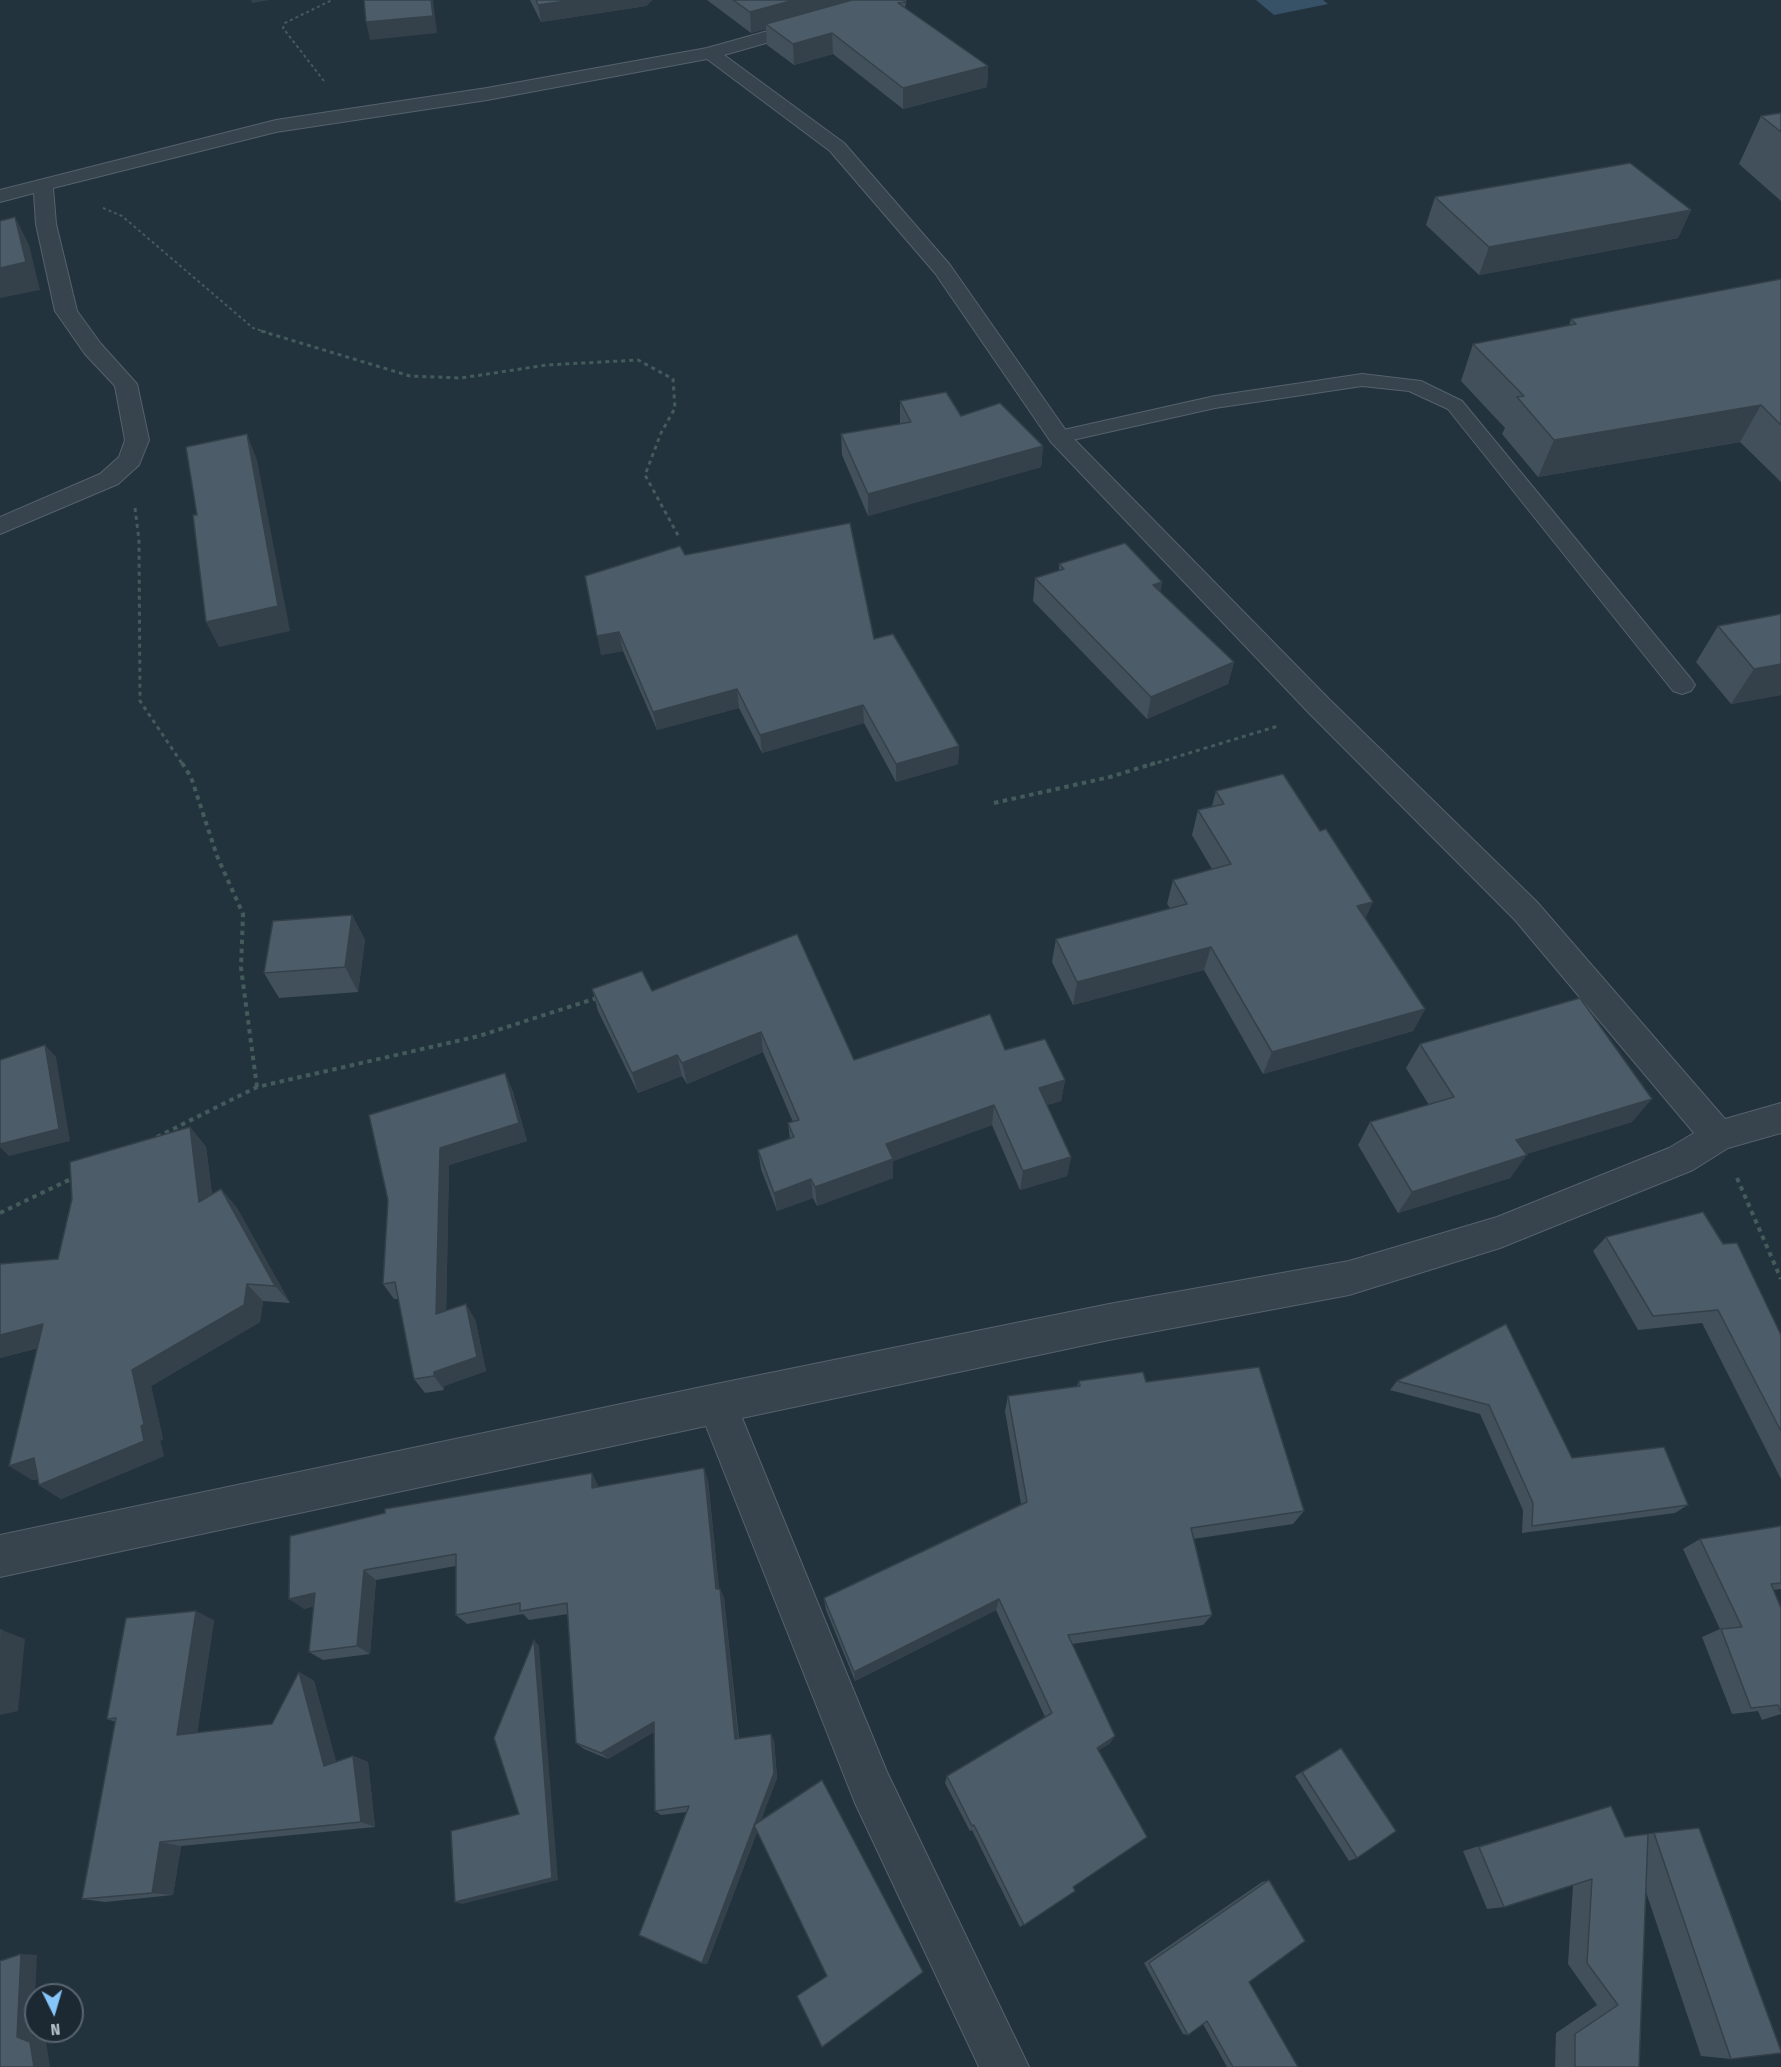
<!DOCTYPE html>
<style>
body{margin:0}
#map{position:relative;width:1781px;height:2067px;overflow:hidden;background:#23333e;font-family:"Fira Sans Condensed",sans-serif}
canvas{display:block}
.north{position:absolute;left:24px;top:1983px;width:60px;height:60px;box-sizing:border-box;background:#1c2933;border:2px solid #58656f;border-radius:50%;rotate:175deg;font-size:16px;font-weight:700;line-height:24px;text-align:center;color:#b3bfc9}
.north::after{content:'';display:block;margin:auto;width:21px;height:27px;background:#87c6fa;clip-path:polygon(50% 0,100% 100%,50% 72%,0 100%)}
</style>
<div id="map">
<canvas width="1781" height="2067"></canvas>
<div class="north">N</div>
</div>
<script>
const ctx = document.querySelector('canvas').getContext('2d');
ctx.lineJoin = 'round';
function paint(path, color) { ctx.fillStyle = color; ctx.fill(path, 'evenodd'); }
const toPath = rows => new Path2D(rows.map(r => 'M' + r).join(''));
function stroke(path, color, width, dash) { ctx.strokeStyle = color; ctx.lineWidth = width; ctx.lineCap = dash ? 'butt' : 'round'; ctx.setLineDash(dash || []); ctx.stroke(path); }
const water = toPath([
 [1256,0,1323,0,1328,4,1274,15]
]);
const pathFar2 = toPath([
 [324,81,283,28,285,23,332,0],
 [103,208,122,216,253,328,266,332]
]);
const pathFar1 = toPath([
 [261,331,410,376,461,378,547,365,638,360,673,379,675,408,661,433,645,475,679,537],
 [135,508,139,540,140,701,183,765],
 [1150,765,1278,726]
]);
const path = toPath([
 [182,763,191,777,217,856,243,914,241,968,257,1087],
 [994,803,1110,777,1155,763],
 [157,1137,257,1087,479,1036,600,997],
 [1737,1178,1781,1279],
 [0,1213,75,1177]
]);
const service = toPath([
 [1362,374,1421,381,1462,401,1691,679,1695,685,1691,691,1682,694,1673,691,1448,409,1409,391,1362,386,1215,408,1059,443,1051,442,1048,437,1051,432,1059,431,1215,396,1362,374]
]);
const minor = toPath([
 [878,0,905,0,903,4,724,55,844,143,950,265,1067,432,1329,699,1537,902,1725,1119,1781,1103,1781,1133,1728,1148,1693,1170,1500,1248,1349,1295,1109,1340,742,1418,887,1772,1029,2067,979,2067,855,1803,706,1426,0,1577,0,1535,716,1384,1109,1304,1349,1261,1497,1217,1669,1148,1694,1133,1515,920,1309,713,1051,442,935,273,830,151,707,59,487,100,276,132,53,188,56,224,77,311,101,344,137,384,149,440,139,465,118,484,0,534,0,517,100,474,119,457,125,440,115,386,85,354,55,311,36,224,34,193,0,202,0,190,276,120,487,88,707,48,878,0]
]);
const wall = toPath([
 [530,0,652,0,646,6,541,22],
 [707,0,903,0,906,2,905,8,988,66,987,87,903,109,833,54,794,65,767,45,766,29,751,33],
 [1781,113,1781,201,1739,164,1761,116],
 [1435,197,1691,210,1678,238,1479,275,1426,225],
 [1781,279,1781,482,1740,442,1538,477,1502,434,1505,428,1461,381,1473,344,1569,326,1571,319],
 [900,401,961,416,1043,446,1041,467,868,516,842,455,841,434,900,424],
 [685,555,874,639,959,746,958,764,896,782,864,723,762,753,739,708,657,730,623,651,601,655],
 [1059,564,1162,582,1160,592,1234,662,1228,684,1147,719,1033,601,1035,578,1059,570],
 [1718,626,1781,695,1731,704,1696,662],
 [1216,791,1366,919,1425,1009,1413,1031,1263,1074,1204,970,1073,1005,1052,962,1056,939,1170,908,1167,904,1173,880,1212,869,1192,835,1198,810,1212,806],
 [352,915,365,940,358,992,279,998,264,973],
 [592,989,652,991,854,1060,1005,1050,1065,1080,1061,1101,1047,1105,1071,1157,1067,1176,1020,1190,992,1125,893,1161,893,1178,817,1206,813,1198,777,1211,761,1169,758,1150,790,1139,788,1123,793,1122,763,1052,687,1084,682,1076,638,1093,598,1011],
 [1420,1044,1632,1122,1526,1154,1510,1178,1398,1213,1358,1145,1370,1122,1429,1105,1406,1068],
 [505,1073,513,1092,527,1141,449,1165,446,1311,475,1319,486,1371,444,1386,444,1390,425,1393,414,1379,398,1299,394,1299,383,1284,388,1200],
 [190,1127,206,1147,212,1194,221,1189,237,1208,290,1303,263,1301,260,1322,151,1386,163,1439,160,1441,164,1456,61,1499,39,1485,38,1479,32,1480,38,1348,0,1358,0,1264,58,1259],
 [1606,1237,1781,1335,1781,1479,1702,1323,1638,1330,1593,1251],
 [1506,1324,1572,1458,1688,1505,1675,1513,1522,1533,1523,1510,1480,1414,1390,1390,1397,1381],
 [1079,1381,1146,1382,1304,1511,1293,1524,1193,1539,1212,1615,1203,1625,1072,1644,1115,1736,1109,1744,1098,1750,1073,1887,1020,1927,972,1830,970,1831,945,1783,947,1776,1045,1717,996,1610,855,1681,826,1610,824,1598,1021,1504,1005,1411,1008,1396,1077,1386],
 [708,1480,719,1589,720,1589,724,1598,739,1738,774,1740,777,1778,761,1820,827,1976,757,1832,707,1964,702,1963,687,1812,661,1815,655,1811,654,1732,608,1759,584,1749,576,1743,568,1614,529,1620,523,1614,467,1624,456,1615,456,1566,376,1580,370,1654,323,1660,309,1652,314,1606,304,1609,290,1536,598,1485,598,1487],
 [1781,1526,1781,1589,1773,1590,1781,1608,1781,1714,1762,1720,1758,1711,1732,1714,1702,1637,1720,1629,1683,1549,1700,1539],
 [214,1620,197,1733,272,1724,299,1672,314,1681,336,1762,353,1756,368,1762,375,1827,181,1846,173,1895,105,1902,82,1899,116,1722,107,1719],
 [1341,1748,1357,1858,1349,1861,1295,1776],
 [1611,1806,1625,1837,1654,1833,1731,2059,1701,2056,1646,1892,1639,2067,1555,2067,1556,2033,1597,2005,1568,1964,1573,1885,1504,1907,1487,1909,1463,1851],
 [1269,1880,1249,1982,1298,2067,1227,2067,1203,2024,1188,2035,1183,2034,1144,1963,1262,1882]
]);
const shadedWall = toPath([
 [251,0,270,0,252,3],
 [431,0,433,0,437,33,370,40,366,22],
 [572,0,652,0,646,6,541,22,538,5],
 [794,0,871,0,766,24,766,29,751,33,750,12],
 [832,33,833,54,794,65,793,44],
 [988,66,987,87,903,109,903,88],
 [1691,210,1678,238,1479,275,1489,247],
 [15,217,29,245,40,290,0,298,0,268],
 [1761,405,1740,442,1538,477,1554,440],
 [247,434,257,460,290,631,219,647,206,622],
 [1043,446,1041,467,868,516,868,494],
 [1162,582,1158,605,1153,585],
 [619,632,623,651,601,655,597,636],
 [1234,662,1228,684,1147,719,1151,697],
 [1781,664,1781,695,1731,704,1754,669],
 [737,689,739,708,657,730,653,712],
 [863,705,864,723,762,753,760,735],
 [959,746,958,764,896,782,896,764],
 [1373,902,1362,926,1357,906],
 [352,915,365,940,358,992,345,967],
 [1211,947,1204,970,1073,1005,1077,982],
 [1425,1009,1413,1031,1263,1074,1272,1052],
 [761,1032,763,1052,687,1084,682,1063],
 [45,1045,56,1057,70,1141,9,1156,0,1147,0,1144],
 [677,1055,682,1076,638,1093,632,1073],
 [505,1073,513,1092,527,1141,449,1165,446,1329,436,1314,440,1148],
 [1065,1080,1061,1101,1036,1108,1039,1088],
 [1652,1099,1632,1122,1500,1162,1516,1140],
 [994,1105,992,1125,893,1161,893,1178,817,1206,815,1187,886,1144],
 [190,1127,206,1147,215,1220,199,1202],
 [1527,1155,1510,1178,1398,1213,1412,1192],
 [1071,1157,1067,1176,1020,1190,1023,1171],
 [811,1179,813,1198,777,1211,774,1193],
 [221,1189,237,1208,290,1303,275,1286],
 [247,1284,263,1301,260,1322,151,1386,163,1439,160,1441,164,1456,61,1499,39,1485,141,1426,132,1370],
 [466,1304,475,1319,486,1371,444,1386,444,1390,434,1376,434,1372],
 [43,1324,65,1340,0,1358,0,1335],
 [34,1458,57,1472,32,1480,9,1466],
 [704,1468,708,1480,720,1599,716,1589],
 [592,1473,598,1485,599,1499,592,1488],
 [364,1570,376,1580,370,1654,357,1646],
 [720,1589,724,1598,739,1745,735,1739],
 [315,1593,329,1602,304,1609,289,1599],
 [999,1599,996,1610,855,1681,854,1672],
 [196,1611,214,1620,196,1742,177,1735],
 [2,1630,25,1639,18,1711,0,1715,0,1652],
 [534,1640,539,1646,558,1880,462,1904,455,1902,552,1878],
 [299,1672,314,1681,339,1772,324,1766],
 [654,1722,659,1729,608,1759,601,1753],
 [771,1734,774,1740,777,1778,707,1964,702,1963],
 [1115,1736,1109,1744,1091,1755,1097,1748],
 [353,1756,368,1762,375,1827,361,1822],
 [160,1842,181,1846,173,1895,152,1893],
 [21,1954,37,1955,33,2036,46,2041,50,2067,34,2067,17,2037]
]);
const building = toPath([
 [364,0,431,0,433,16,366,22,364,0],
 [536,0,572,0,538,5,536,0],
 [733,0,794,0,750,12,733,0],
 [852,0,903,0,906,2,898,3,988,66,903,88,832,33,793,44,766,24,852,0],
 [1781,113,1781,132,1761,116,1781,113],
 [1630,163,1691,210,1489,247,1435,197,1630,163],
 [15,217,26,262,0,268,0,221,15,217],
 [1781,279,1781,425,1761,405,1554,440,1517,397,1524,396,1473,344,1576,324,1571,319,1781,279],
 [946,392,961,416,1000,403,1043,446,868,494,841,434,911,422,900,401,946,392],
 [247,434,278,606,206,622,193,515,197,515,186,447,247,434],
 [850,523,874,639,893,634,959,746,896,764,863,705,760,735,737,689,653,712,619,632,597,636,585,576,680,546,685,555,850,523],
 [1125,543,1162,582,1153,585,1234,662,1151,697,1035,578,1064,569,1059,564,1125,543],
 [1781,614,1781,664,1754,669,1718,626,1781,614],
 [1283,774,1320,831,1326,829,1373,902,1357,906,1425,1009,1272,1052,1211,947,1077,982,1056,939,1187,904,1173,880,1231,864,1198,810,1224,804,1216,791,1283,774],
 [352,915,345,967,264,973,273,921,352,915],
 [797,934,854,1060,990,1014,1005,1050,1045,1039,1065,1080,1039,1088,1071,1157,1023,1171,994,1105,886,1144,893,1159,815,1187,811,1179,774,1193,758,1150,794,1137,788,1123,799,1120,761,1032,682,1063,677,1055,632,1073,592,989,642,971,652,991,797,934],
 [1580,998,1652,1099,1516,1140,1527,1155,1412,1192,1370,1122,1454,1097,1420,1044,1580,998],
 [45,1045,59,1129,0,1144,0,1060,45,1045],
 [505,1073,519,1123,440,1148,436,1314,466,1304,477,1357,434,1372,434,1376,414,1379,395,1282,383,1284,388,1200,369,1115,505,1073],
 [190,1127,199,1202,221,1189,275,1286,247,1284,244,1305,132,1370,144,1424,141,1426,144,1441,39,1485,34,1458,9,1466,43,1324,0,1335,0,1264,58,1259,72,1199,70,1162,190,1127],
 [1703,1212,1723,1244,1737,1243,1781,1335,1781,1431,1718,1310,1653,1316,1606,1237,1703,1212],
 [1506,1324,1572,1458,1664,1447,1688,1505,1532,1526,1533,1503,1489,1405,1397,1381,1506,1324],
 [1259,1367,1304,1511,1191,1528,1212,1615,1068,1635,1115,1736,1097,1748,1147,1837,1073,1887,1075,1891,1024,1925,974,1825,972,1826,947,1776,1052,1713,999,1599,854,1672,824,1598,1027,1502,1008,1396,1080,1386,1079,1381,1143,1372,1146,1382,1259,1367],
 [704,1468,716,1589,720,1589,735,1739,771,1734,774,1773,702,1963,639,1935,689,1806,655,1811,654,1722,601,1753,576,1743,567,1603,520,1611,520,1603,456,1615,456,1554,364,1570,357,1646,309,1652,315,1593,289,1599,290,1536,385,1513,385,1509,592,1473,592,1488,704,1468],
 [1781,1526,1781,1583,1771,1584,1781,1608,1781,1712,1778,1705,1751,1708,1721,1629,1742,1627,1700,1539,1781,1526],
 [196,1611,177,1735,272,1724,299,1672,324,1766,353,1756,361,1822,160,1842,152,1893,82,1899,116,1718,107,1719,126,1618,196,1611],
 [0,1630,2,1630,0,1652,0,1630],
 [534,1640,552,1878,455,1902,451,1831,519,1814,494,1738,534,1640],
 [1341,1748,1396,1831,1357,1858,1302,1772,1341,1748],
 [822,1780,923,1972,822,2047,797,1996,827,1976,754,1825,822,1780],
 [1611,1806,1625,1837,1648,1834,1639,2067,1575,2067,1575,2034,1618,2005,1587,1963,1592,1879,1504,1907,1479,1847,1611,1806],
 [1699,1828,1781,2051,1781,2053,1731,2059,1654,1833,1699,1828],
 [1269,1880,1305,1941,1249,1982,1298,2067,1233,2067,1207,2021,1188,2035,1149,1963,1269,1880],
 [21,1954,17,2037,30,2042,34,2067,0,2067,0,1961,21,1954]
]);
paint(water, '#375266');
stroke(service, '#55626c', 2);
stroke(minor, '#55626c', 2);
stroke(pathFar2, '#435b5a', 2, [3, 3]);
stroke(pathFar1, '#435b5a', 3, [4, 4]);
stroke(path, '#435b5a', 4, [4.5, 4.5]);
paint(service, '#37444e');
paint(minor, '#37444e');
paint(wall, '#41505a');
paint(shadedWall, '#35414a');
paint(building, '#4c5d69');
stroke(building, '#35414a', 1.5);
</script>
